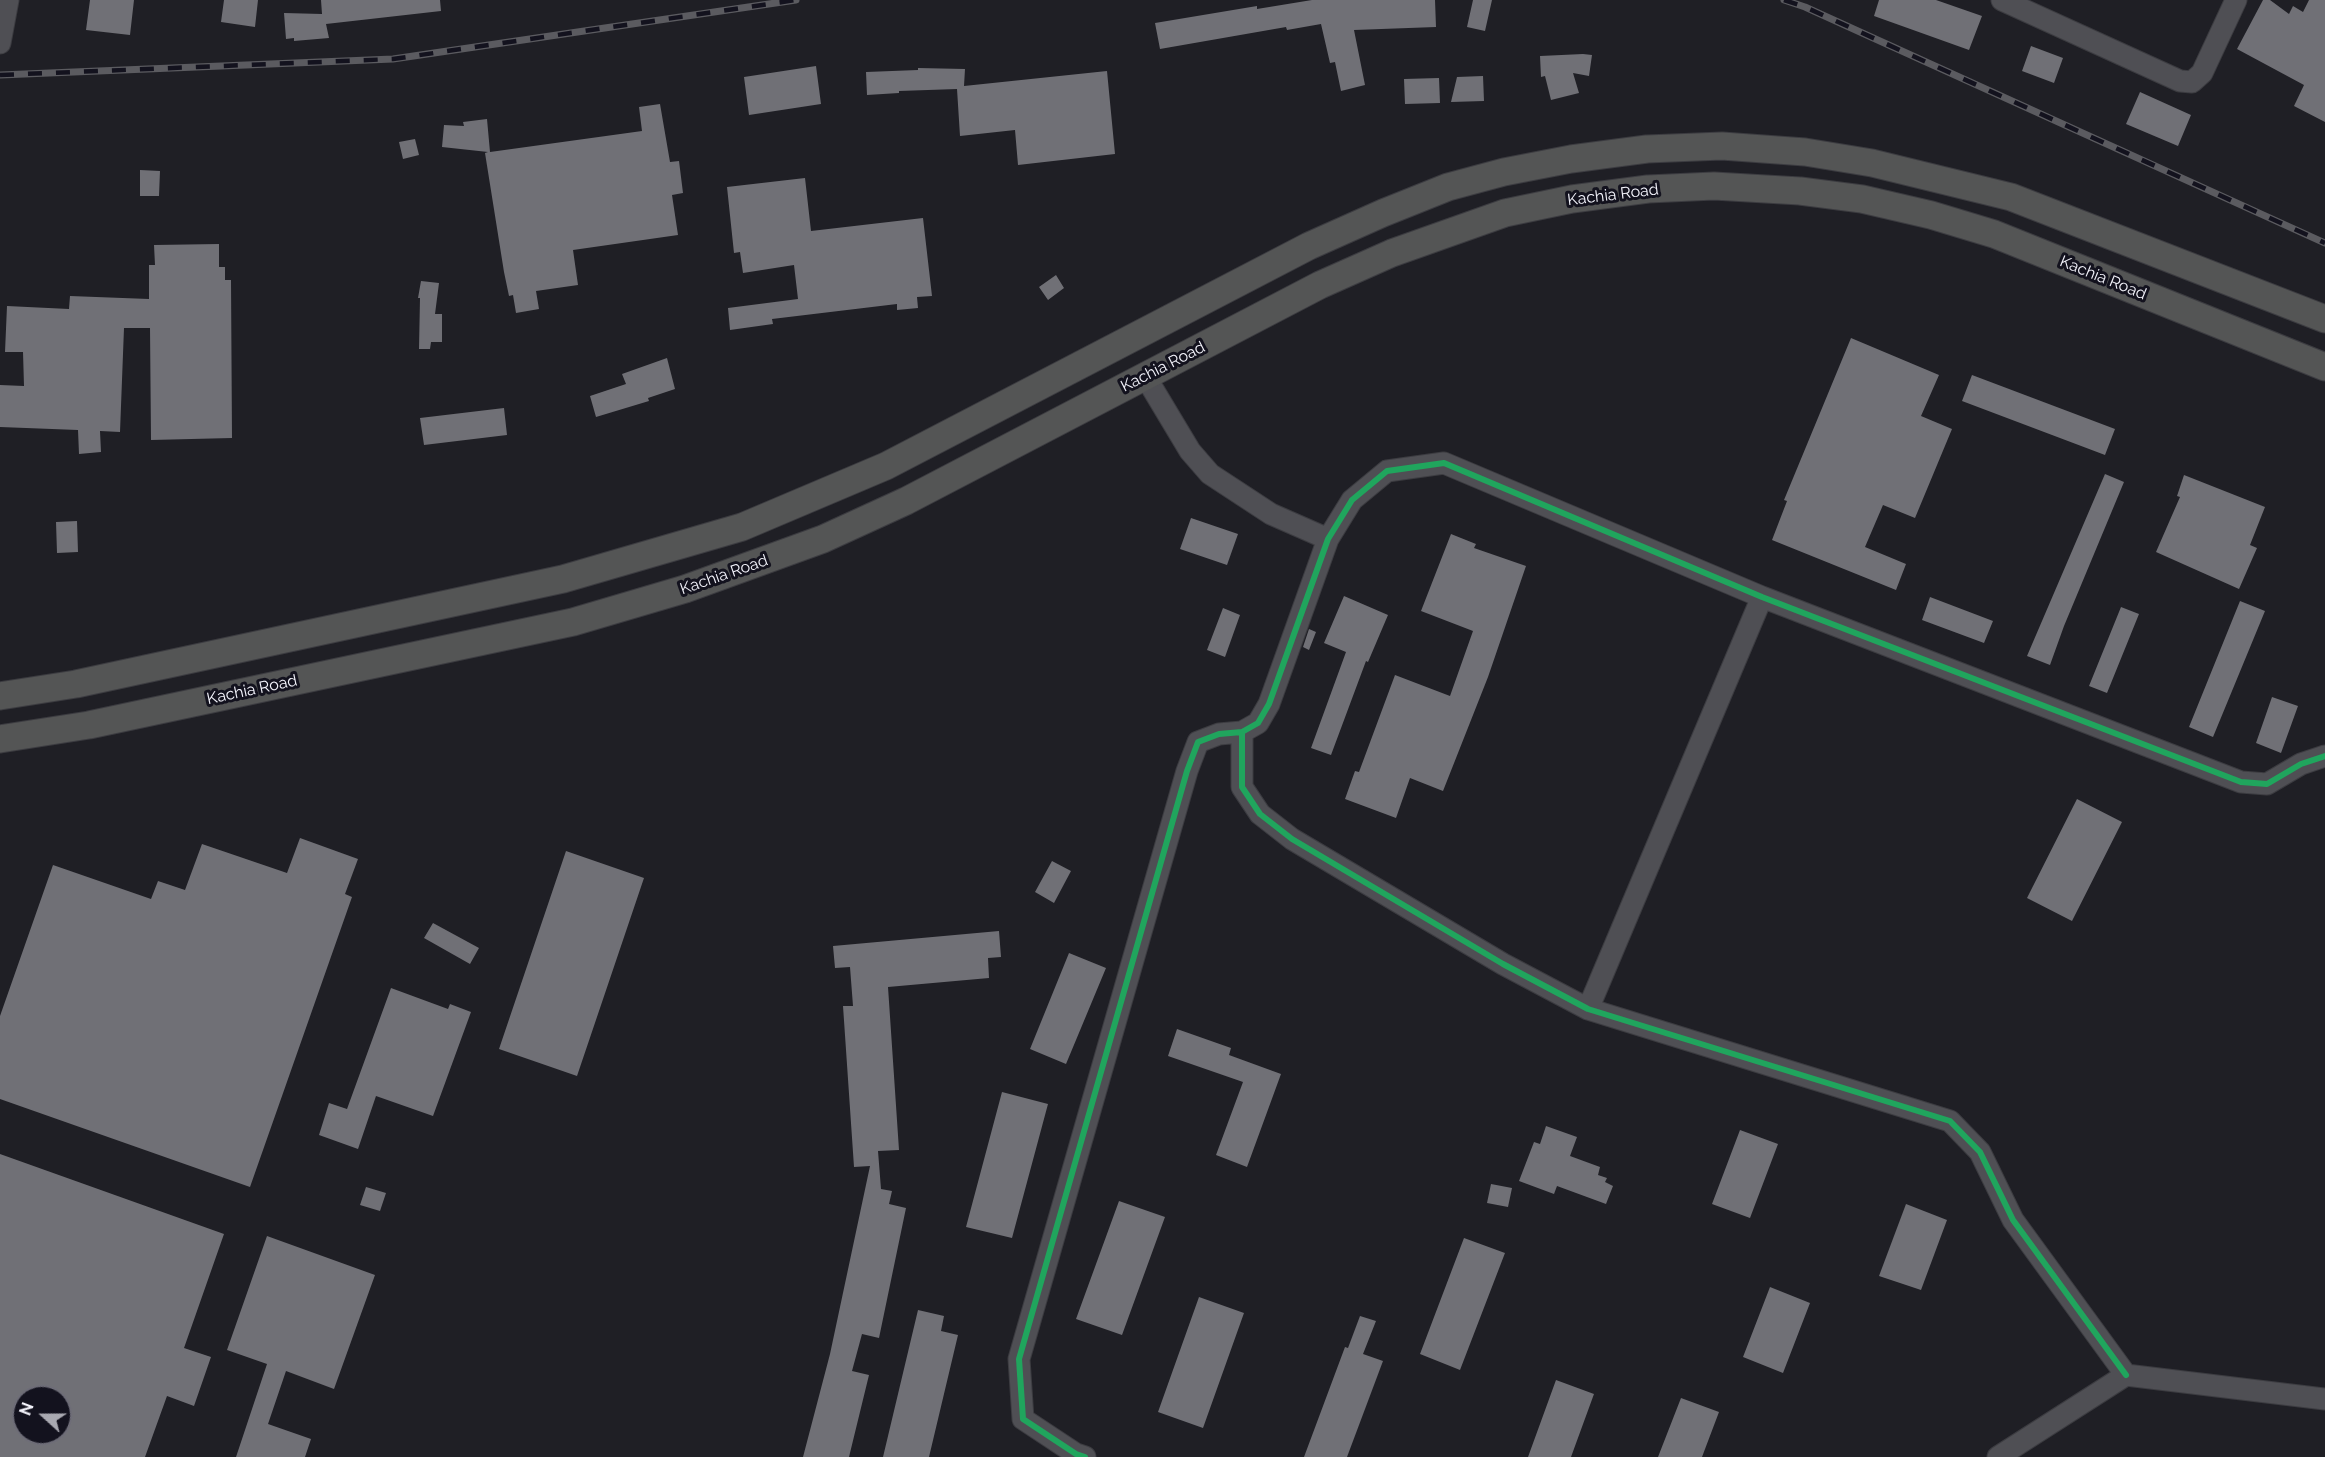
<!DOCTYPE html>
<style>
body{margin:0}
#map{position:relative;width:2325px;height:1457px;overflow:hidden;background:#1f1f25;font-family:Raleway,sans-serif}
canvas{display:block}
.north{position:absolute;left:12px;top:1385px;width:60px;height:60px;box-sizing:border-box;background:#13121e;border:2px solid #6d6c77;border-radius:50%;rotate:291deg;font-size:16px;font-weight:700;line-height:24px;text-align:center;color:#f4f4fc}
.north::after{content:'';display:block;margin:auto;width:21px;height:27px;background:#a9a9b1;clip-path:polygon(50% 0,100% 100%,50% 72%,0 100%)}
</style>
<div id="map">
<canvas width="2325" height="1457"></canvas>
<div class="north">N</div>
</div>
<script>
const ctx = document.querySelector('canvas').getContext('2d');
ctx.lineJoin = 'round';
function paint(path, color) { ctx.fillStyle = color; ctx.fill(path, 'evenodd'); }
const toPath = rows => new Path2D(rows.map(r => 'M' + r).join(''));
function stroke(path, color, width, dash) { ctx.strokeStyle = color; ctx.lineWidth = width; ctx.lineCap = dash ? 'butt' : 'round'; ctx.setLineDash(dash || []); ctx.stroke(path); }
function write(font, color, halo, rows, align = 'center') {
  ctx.font = font + ' Raleway,sans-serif'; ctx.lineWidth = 6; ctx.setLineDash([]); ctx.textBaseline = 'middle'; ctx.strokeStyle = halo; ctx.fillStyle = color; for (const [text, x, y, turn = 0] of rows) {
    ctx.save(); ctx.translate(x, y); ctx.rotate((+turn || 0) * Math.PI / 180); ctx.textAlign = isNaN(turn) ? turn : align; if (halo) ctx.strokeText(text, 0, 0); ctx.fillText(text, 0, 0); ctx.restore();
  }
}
const building = toPath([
 [90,0,134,0,130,35,86,30],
 [224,0,258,0,255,27,221,22],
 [321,0,440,0,441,11,326,24,329,38,294,41,294,38,286,39,284,13,322,14],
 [1312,0,1435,0,1436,27,1354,30,1365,85,1341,91,1335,62,1330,63,1321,24,1287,30,1286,27,1160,49,1155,23,1257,6,1257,9],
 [1473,0,1492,0,1485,31,1467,27],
 [1879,0,1936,0,1982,16,1969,50,1874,16],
 [2263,0,2270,0,2289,14,2293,6,2303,12,2309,0,2325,0,2325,122,2294,106,2304,85,2237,49],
 [2031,46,2063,58,2054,83,2022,71],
 [1583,54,1592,55,1589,76,1573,73,1579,93,1551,100,1545,76,1541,77,1540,56],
 [816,66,821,104,749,115,744,77],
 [918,68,965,69,964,86,1107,71,1115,154,1018,165,1015,130,960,136,957,89,899,91,899,93,867,95,866,72,918,70],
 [1483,76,1484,101,1451,102,1457,77],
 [1439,78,1440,103,1405,104,1404,79],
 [2140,92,2191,115,2178,146,2126,124],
 [660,104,670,162,679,161,683,193,672,195,678,235,573,250,578,285,536,291,539,309,516,313,513,295,509,296,504,272,485,153,488,152,442,147,444,125,464,126,463,122,487,119,490,152,642,131,639,107],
 [415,139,419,155,403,159,399,142],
 [140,170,160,171,159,196,140,196],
 [805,178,811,231,923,218,932,296,917,297,918,308,897,310,897,304,772,319,773,324,730,330,728,308,798,299,794,265,743,273,740,252,734,253,727,187],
 [219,244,219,267,225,267,225,280,231,280,232,438,151,440,150,328,124,328,120,432,100,431,101,452,79,454,78,430,0,427,0,385,24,386,23,352,5,352,7,306,69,309,70,296,149,299,149,265,155,265,154,245],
 [1056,275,1064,288,1048,300,1039,287],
 [421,281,439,283,435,314,442,314,442,342,431,342,430,349,419,349,420,298,418,298],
 [1851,338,1939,375,1921,416,1952,429,1915,518,1883,505,1865,547,1906,564,1896,590,1772,540,1787,501,1784,500],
 [667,358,675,389,648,398,649,401,596,417,590,396,626,384,622,374],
 [1972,375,2115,429,2105,455,1962,401],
 [504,408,507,435,424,445,420,418],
 [2105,474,2124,482,2064,626,2050,665,2027,656],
 [2184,475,2265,507,2250,545,2257,548,2239,589,2156,552,2180,497,2177,496],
 [1191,518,1238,534,1227,565,1180,549],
 [77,521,78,552,57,553,56,522],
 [1451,534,1476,544,1474,548,1526,566,1488,677,1443,791,1410,778,1396,818,1345,799,1355,771,1359,772,1395,675,1450,696,1473,631,1421,611],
 [1344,596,1388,615,1368,662,1366,661,1331,755,1311,748,1346,652,1324,643],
 [1930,597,1993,621,1984,643,1922,620],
 [2240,601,2265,611,2213,737,2189,727],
 [2121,607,2139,614,2107,693,2089,686],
 [1223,608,1240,615,1225,657,1207,650],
 [1309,629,1316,632,1309,650,1303,647],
 [2272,697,2298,706,2281,753,2256,743],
 [2077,799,2122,822,2072,921,2027,898],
 [300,838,358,859,345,894,352,897,250,1187,0,1099,0,1016,53,865,151,899,158,881,185,890,202,844,287,873],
 [566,851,644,878,577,1076,499,1049],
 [1052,861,1071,871,1054,903,1035,892],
 [433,923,479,948,470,964,424,938],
 [999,931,1001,957,988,958,989,978,888,987,899,1150,878,1151,881,1189,892,1191,889,1204,906,1208,879,1338,862,1334,852,1371,869,1375,849,1457,803,1457,830,1354,870,1166,854,1167,843,1006,853,1006,850,967,835,968,833,946],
 [1069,953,1106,968,1066,1064,1030,1049],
 [391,988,448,1009,450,1004,471,1012,433,1116,376,1096,358,1149,319,1135,329,1103,347,1109],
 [1177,1029,1231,1048,1229,1055,1281,1074,1247,1167,1216,1155,1243,1082,1168,1056],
 [1002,1092,1048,1104,1012,1238,966,1227],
 [1546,1126,1577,1137,1570,1156,1600,1167,1598,1175,1607,1178,1605,1182,1613,1186,1606,1204,1557,1186,1554,1194,1519,1181,1534,1142,1540,1144],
 [1740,1130,1778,1144,1750,1218,1712,1204],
 [0,1154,224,1234,184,1348,211,1357,194,1406,167,1396,145,1457,0,1457],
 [24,1397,60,1397,60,1433,24,1433],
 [1491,1184,1512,1188,1508,1207,1487,1203],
 [366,1187,386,1193,380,1211,360,1205],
 [1119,1201,1165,1217,1122,1335,1076,1319],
 [1906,1204,1947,1220,1921,1290,1879,1276],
 [267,1236,375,1275,334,1389,286,1371,268,1424,311,1439,305,1457,236,1457,267,1364,227,1350],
 [1464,1238,1505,1253,1460,1370,1420,1354],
 [1770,1287,1810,1303,1783,1373,1743,1357],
 [1199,1297,1244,1313,1203,1428,1158,1412],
 [918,1310,944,1316,941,1331,958,1335,929,1457,883,1457],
 [1360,1316,1376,1321,1363,1354,1383,1361,1347,1457,1304,1457,1345,1347,1348,1348],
 [1556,1380,1594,1394,1571,1457,1528,1457],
 [1681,1398,1719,1412,1702,1457,1658,1457]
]);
const minor = toPath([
 [2002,0,2180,81,2192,82,2202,73,2236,0],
 [0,43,8,0],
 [1145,376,1190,451,1210,474,1271,514,1328,539],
 [1242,732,1242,787,1260,814,1292,839,1503,964,1588,1009,1950,1121,1980,1152,2013,1220,2126,1375],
 [1588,1009,1762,597],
 [1085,1457,1076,1454,1023,1419,1019,1359,1187,771,1198,742,1219,734,1242,732,1258,723,1269,704,1328,539,1352,500,1387,471,1444,463,1762,597,2241,782,2267,784,2301,764,2325,756],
 [1998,1457,2126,1375,2325,1399]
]);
const major = toPath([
 [0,696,76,684,563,579,742,527,886,466,1309,246,1383,213,1448,187,1504,172,1571,159,1647,149,1722,146,1805,152,1872,163,2011,197,2325,319],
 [0,739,89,725,573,622,685,589,823,539,906,501,1320,285,1392,253,1505,213,1572,199,1648,189,1714,186,1800,191,1862,199,1931,215,1994,234,2325,367]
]);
const rail = toPath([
 [1784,0,1805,7,2325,243],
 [0,75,393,59,796,0]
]);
const cycleway = toPath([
 [1242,732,1242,787,1260,814,1292,839,1503,964,1588,1009,1950,1121,1980,1152,2013,1220,2126,1375],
 [1085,1457,1076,1454,1023,1419,1019,1359,1187,771,1198,742,1219,734,1242,732,1258,723,1269,704,1328,539,1352,500,1387,471,1444,463,1762,597,2241,782,2267,784,2301,764,2325,756]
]);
const streetNames = [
 ["Kachia Road",1613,195,-7],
 ["Kachia Road",2103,278,22],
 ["Kachia Road",1163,367,-27],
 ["Kachia Road",724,575,-19],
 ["Kachia Road",252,690,-12]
];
paint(building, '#707076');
stroke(minor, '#3c3c41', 23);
stroke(major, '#3c3c41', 29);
stroke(minor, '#4f4f54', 21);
stroke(major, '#545555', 27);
stroke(rail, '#5b5b60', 7);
stroke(rail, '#13121e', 4.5, [14]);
stroke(cycleway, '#20a55d', 6);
write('16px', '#f4f4fc', '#13121e', streetNames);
</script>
